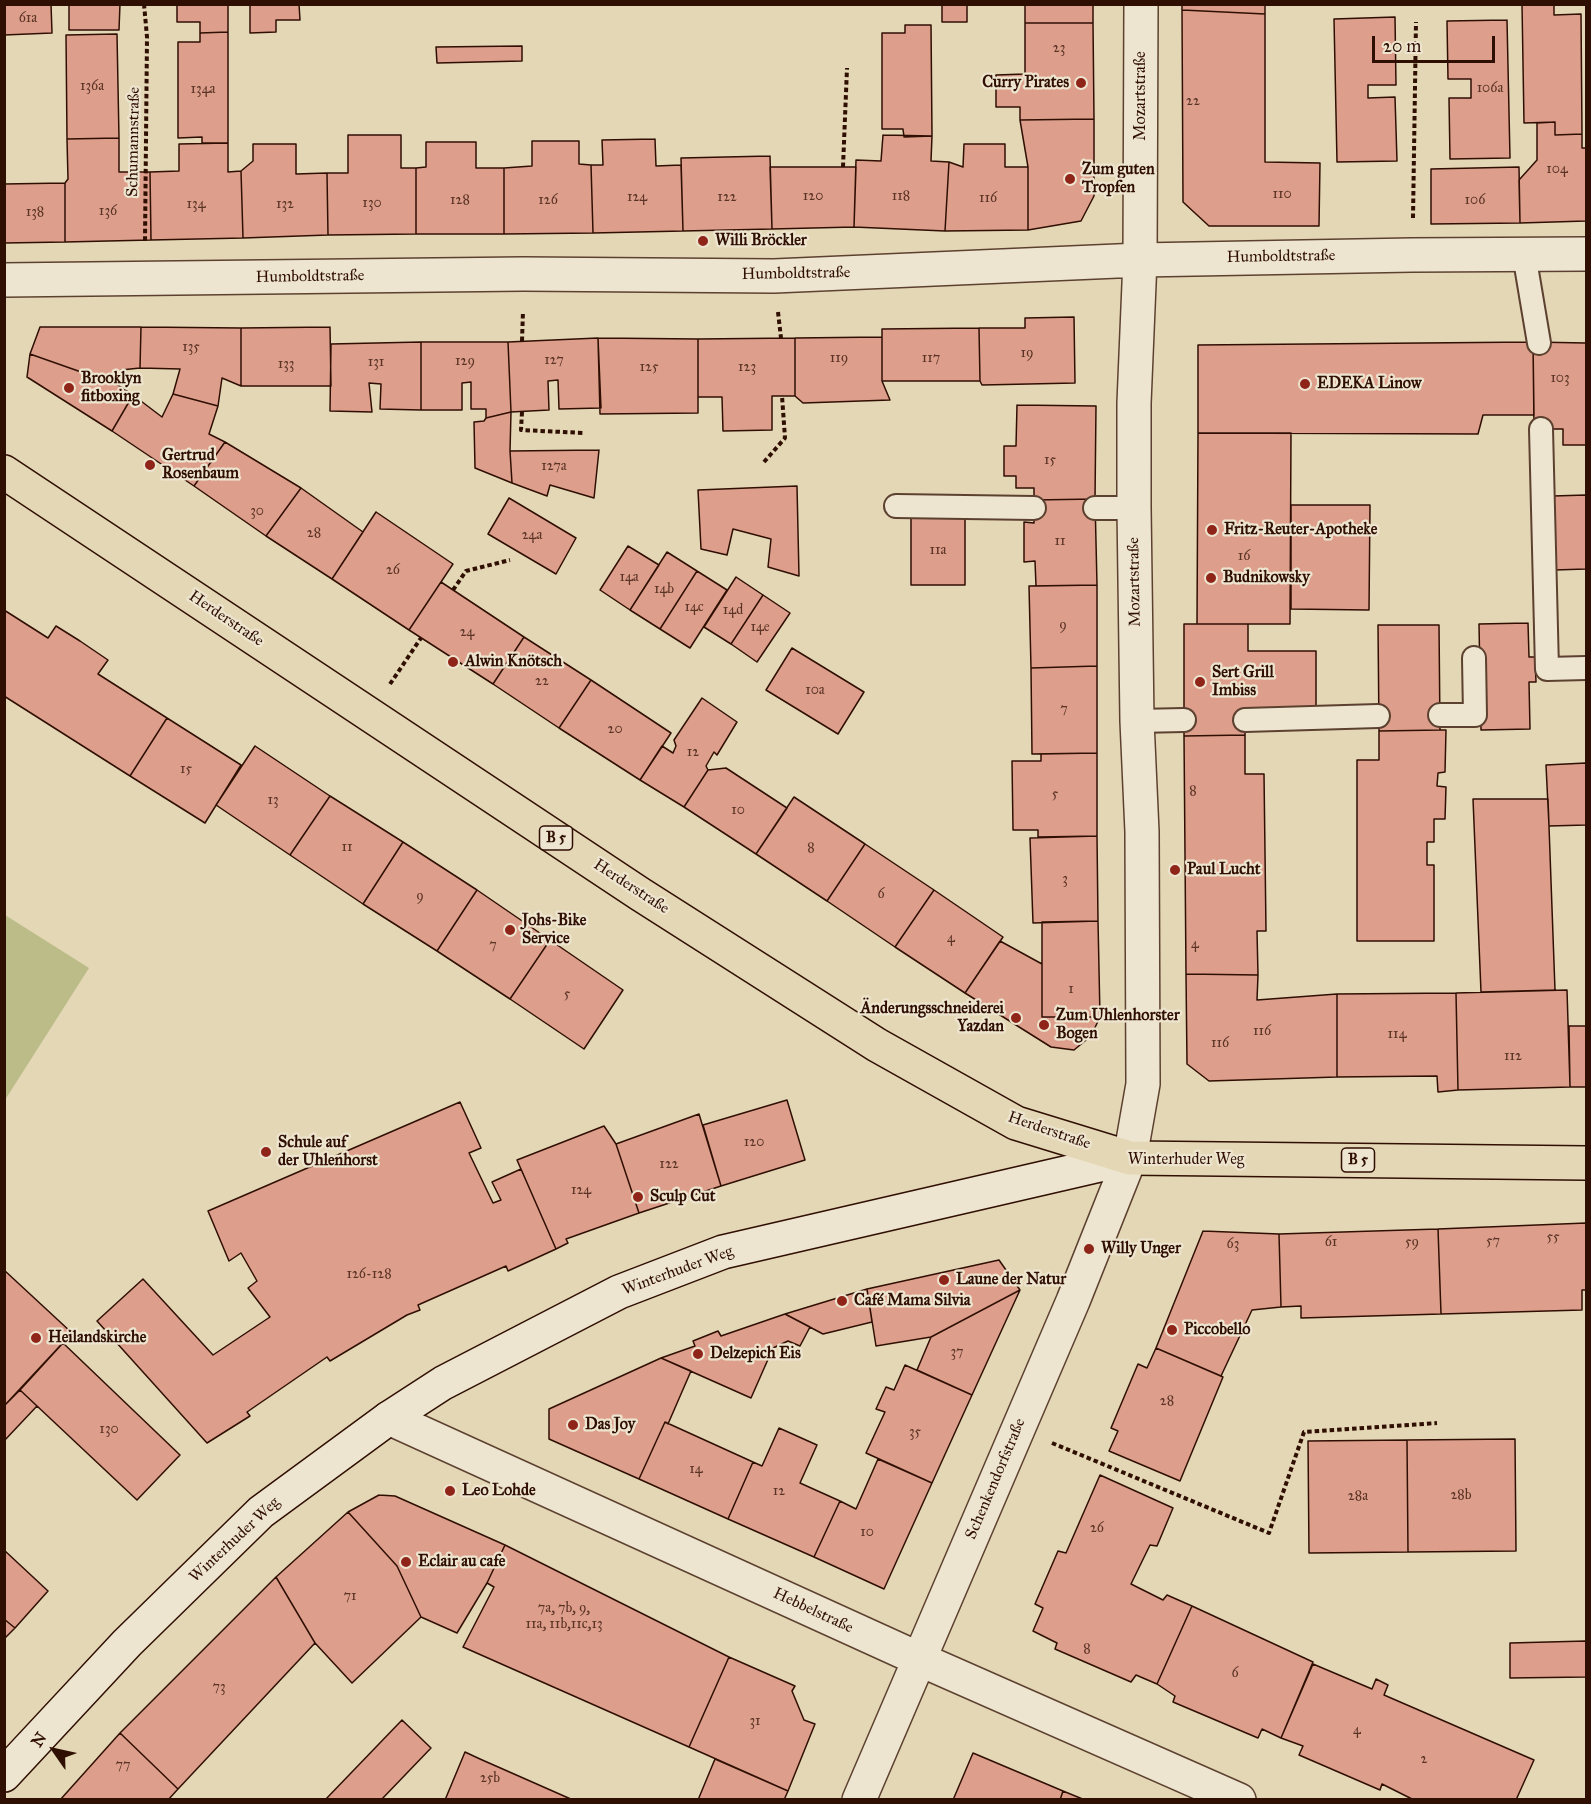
<!DOCTYPE html>
<meta charset="utf-8">
<style>
body{margin:0}
#map{position:relative;width:1591px;height:1804px;overflow:hidden;background:#e4d7b5;font-family:"IM FELL Great Primer",serif}
canvas{display:block}
.frame{position:absolute;inset:0;border:6px solid #300f03;pointer-events:none}
.north{position:absolute;left:24px;top:1720px;width:60px;height:60px;-webkit-text-stroke:4px #ede5cf;paint-order:stroke;rotate:304deg;font-size:16px;font-weight:700;line-height:24px;text-align:center;color:#300f03}
.north::after{content:'';display:block;margin:auto;width:21px;height:27px;background:#300f03;clip-path:polygon(50% 0,100% 100%,50% 72%,0 100%)}
.scale{position:absolute;left:1372px;top:36px;width:123px;height:27px;box-sizing:border-box;border:3px solid #300f03;border-top:0;padding-left:8px;font-size:18px;line-height:21px;white-space:nowrap;color:#300f03;-webkit-text-stroke:4px #ede5cf;paint-order:stroke}
</style>
<div id="map">
<canvas width="1591" height="1804"></canvas>
<div class="frame"></div>
<div class="north">N</div>
<div class="scale">20 m</div>
</div>
<script>
const ctx = document.querySelector('canvas').getContext('2d');
ctx.lineJoin = 'round';
function paint(path, color) { ctx.fillStyle = color; ctx.fill(path, 'evenodd'); }
const toPath = rows => new Path2D(rows.map(r => 'M' + r).join(''));
function stroke(path, color, width, dash) { ctx.strokeStyle = color; ctx.lineWidth = width; ctx.lineCap = dash ? 'butt' : 'round'; ctx.setLineDash(dash || []); ctx.stroke(path); }
function write(font, color, halo, rows, align = 'center') {
  ctx.font = font + ' "IM FELL Great Primer",serif'; ctx.lineWidth = 4.5; ctx.setLineDash([]); ctx.textBaseline = 'middle'; ctx.strokeStyle = halo; ctx.fillStyle = color; for (const [text, x, y, turn = 0] of rows) {
    ctx.save(); ctx.translate(x, y); ctx.rotate((+turn || 0) * Math.PI / 180); ctx.textAlign = isNaN(turn) ? turn : align; if (halo) ctx.strokeText(text, 0, 0); ctx.fillText(text, 0, 0); ctx.restore();
  }
}
const green = toPath([
 [5,915,89,968,5,1100]
]);
const building = toPath([
 [4,4,51,4,52,33,4,35,4,4],
 [69,4,120,4,119,30,69,30,69,4],
 [177,4,228,4,228,32,200,33,200,22,177,22,177,4],
 [250,4,299,4,300,20,276,20,276,32,250,33,250,4],
 [942,4,967,4,967,22,942,22,942,4],
 [1025,4,1093,4,1093,23,1025,23,1025,4],
 [1182,4,1265,4,1265,14,1182,10,1182,4],
 [1522,4,1554,4,1554,15,1581,14,1582,134,1555,135,1555,122,1524,123,1522,4],
 [1182,10,1265,14,1265,162,1320,163,1319,226,1209,226,1183,202,1182,10],
 [1395,17,1396,85,1368,85,1368,98,1395,97,1397,161,1337,162,1334,19,1395,17],
 [1507,20,1510,158,1450,159,1449,98,1471,98,1471,79,1448,79,1447,21,1507,20],
 [1025,23,1093,23,1094,119,1020,120,1020,107,996,107,996,75,1025,74,1025,23],
 [905,25,931,25,932,136,904,137,903,129,882,129,882,33,905,33,905,25],
 [228,32,228,143,202,143,202,137,178,138,178,42,200,42,200,33,228,32],
 [117,34,119,138,67,139,66,35,117,34],
 [522,46,522,61,437,63,436,47,522,46],
 [1094,119,1094,196,1081,221,1028,230,1028,167,1020,120,1094,119],
 [1555,122,1555,135,1582,134,1582,148,1586,148,1586,221,1520,223,1519,180,1537,160,1537,123,1555,122],
 [348,135,401,135,401,168,416,168,416,234,328,235,327,173,348,173,348,135],
 [883,135,932,136,931,161,949,162,945,231,854,227,856,160,881,161,883,135],
 [119,138,119,172,150,172,151,240,65,242,65,183,68,179,67,139,119,138],
 [655,139,656,166,681,165,683,231,593,233,591,165,603,165,602,140,655,139],
 [532,141,579,141,579,164,591,165,593,233,504,234,504,168,532,166,532,141],
 [426,142,476,142,476,168,504,168,504,234,416,234,416,168,426,167,426,142],
 [228,143,228,172,241,171,243,238,151,240,150,172,179,171,179,144,228,143],
 [253,144,296,144,296,174,327,173,328,235,243,238,241,171,253,161,253,144],
 [964,144,1005,144,1005,167,1028,167,1028,230,945,231,949,162,963,167,964,144],
 [770,156,772,229,683,231,681,158,770,156],
 [770,167,856,167,854,227,772,229,770,167],
 [1519,167,1520,223,1431,224,1431,169,1519,167],
 [65,183,65,242,4,243,4,184,65,183],
 [1074,317,1075,383,982,385,980,381,979,328,1025,328,1025,318,1074,317],
 [40,327,141,327,140,368,121,370,118,385,30,354,40,327],
 [141,327,241,328,241,386,222,378,218,406,173,394,180,369,140,368,141,327],
 [330,327,331,386,241,386,241,328,330,327],
 [979,328,980,381,882,381,882,329,979,328],
 [882,337,882,381,890,400,803,403,795,396,795,338,882,337],
 [598,338,698,339,698,413,600,414,598,338],
 [598,338,601,408,559,409,558,380,548,381,549,410,511,412,508,342,598,338],
 [795,338,795,396,772,396,772,430,723,431,722,397,698,397,698,339,795,338],
 [421,342,508,342,511,412,486,418,486,409,471,409,471,382,462,383,462,410,421,410,421,342],
 [421,342,421,410,380,409,381,384,369,383,372,412,330,411,331,344,421,342],
 [1533,342,1586,343,1586,445,1563,445,1563,429,1534,429,1533,342],
 [1533,342,1534,415,1483,415,1478,434,1198,433,1198,345,1533,342],
 [30,354,118,385,133,395,112,431,27,377,30,354],
 [173,394,218,406,209,434,225,442,194,486,112,431,133,395,162,417,173,394],
 [1017,405,1096,406,1095,499,1034,500,1034,488,1016,488,1016,476,1004,476,1004,446,1016,446,1017,405],
 [511,412,510,451,512,483,475,468,474,422,484,421,486,418,511,412],
 [1198,433,1291,433,1290,624,1197,624,1198,433],
 [225,442,301,488,266,536,194,486,225,442],
 [599,450,594,498,550,485,547,496,512,483,510,451,599,450],
 [797,486,799,576,768,567,771,539,733,529,727,555,701,549,698,490,797,486],
 [301,488,363,532,332,579,266,536,301,488],
 [1586,495,1586,569,1554,570,1553,496,1586,495],
 [509,498,576,538,556,574,488,534,509,498],
 [1095,499,1097,585,1036,586,1035,561,1024,562,1024,522,1034,523,1034,500,1095,499],
 [1291,505,1370,505,1369,610,1291,609,1291,505],
 [376,512,453,564,409,630,332,579,376,512],
 [911,517,965,517,965,585,911,585,911,517],
 [628,546,659,565,630,610,600,590,628,546],
 [667,552,697,571,660,629,630,610,667,552],
 [697,571,727,590,690,648,660,629,697,571],
 [736,577,763,595,731,644,704,627,736,577],
 [441,582,524,637,493,684,409,630,441,582],
 [1097,585,1097,666,1031,668,1029,586,1097,585],
 [763,595,790,613,757,662,731,644,763,595],
 [4,610,48,638,56,626,80,641,108,660,98,674,167,718,130,776,4,696,4,610],
 [1528,623,1529,657,1535,657,1536,682,1529,682,1530,729,1481,730,1479,624,1528,623],
 [1184,624,1248,624,1248,651,1316,651,1316,708,1246,708,1245,735,1184,736,1184,624],
 [1378,625,1439,625,1440,730,1379,731,1378,625],
 [524,637,591,680,559,728,493,684,524,637],
 [792,648,864,692,838,734,766,690,792,648],
 [1097,666,1097,753,1032,754,1031,668,1097,666],
 [591,680,671,733,640,780,559,728,591,680],
 [702,698,737,722,717,755,714,752,706,766,708,770,684,807,640,780,662,746,673,753,676,746,674,740,702,698],
 [167,718,241,765,205,823,130,776,167,718],
 [1440,730,1446,730,1445,772,1438,773,1437,786,1446,787,1445,819,1434,819,1434,842,1427,842,1427,865,1434,865,1434,941,1357,941,1357,760,1379,760,1379,731,1440,730],
 [1245,735,1245,774,1264,774,1266,931,1257,931,1258,975,1186,974,1184,736,1245,735],
 [255,746,330,796,290,855,216,805,255,746],
 [1097,753,1097,836,1038,837,1038,830,1013,830,1012,761,1041,761,1041,754,1097,753],
 [1586,763,1586,825,1549,826,1546,765,1586,763],
 [726,768,787,808,756,854,684,807,708,770,726,768],
 [330,796,403,842,363,904,290,855,330,796],
 [794,797,865,844,827,901,756,854,794,797],
 [1473,799,1548,799,1555,990,1481,992,1473,799],
 [1097,836,1098,921,1033,923,1030,838,1097,836],
 [403,842,477,890,437,951,363,904,403,842],
 [865,844,934,890,895,947,827,901,865,844],
 [477,890,550,940,510,999,437,951,477,890],
 [934,890,1003,937,965,993,895,947,934,890],
 [1098,921,1100,1017,1042,1017,1042,922,1098,921],
 [550,940,623,990,584,1049,510,999,550,940],
 [1000,941,1042,964,1042,1017,1100,1017,1091,1036,1074,1050,1051,1047,965,993,1000,941],
 [1186,974,1258,975,1257,1000,1337,994,1337,1077,1209,1081,1187,1064,1186,974],
 [1567,990,1570,1087,1458,1090,1456,993,1567,990],
 [1456,993,1458,1090,1438,1092,1437,1076,1337,1077,1337,994,1456,993],
 [1569,1026,1586,1026,1586,1087,1570,1087,1569,1026],
 [787,1100,805,1160,721,1186,703,1125,787,1100],
 [460,1102,481,1148,469,1153,493,1203,501,1200,492,1182,521,1169,556,1249,508,1271,506,1266,418,1305,420,1310,407,1315,330,1361,327,1357,247,1412,250,1416,207,1443,97,1321,143,1279,213,1355,270,1317,248,1288,257,1281,241,1253,229,1261,208,1211,460,1102],
 [699,1114,721,1186,639,1213,616,1144,699,1114],
 [604,1126,616,1144,639,1213,566,1239,568,1243,556,1249,517,1160,604,1126],
 [1586,1223,1586,1290,1582,1290,1582,1310,1441,1314,1438,1229,1586,1223],
 [1438,1229,1441,1314,1301,1318,1301,1306,1281,1307,1279,1234,1438,1229],
 [1203,1231,1279,1234,1281,1307,1252,1310,1221,1376,1156,1348,1203,1231],
 [999,1260,1020,1290,931,1337,876,1346,867,1289,999,1260],
 [4,1270,72,1333,4,1406,4,1270],
 [867,1289,872,1322,823,1334,785,1314,867,1289],
 [1020,1290,972,1395,917,1370,931,1337,1020,1290],
 [785,1314,810,1327,800,1346,788,1341,773,1348,751,1398,661,1358,695,1346,693,1341,718,1331,721,1336,785,1314],
 [63,1343,180,1455,137,1500,20,1390,63,1343],
 [1156,1348,1223,1377,1180,1481,1109,1451,1118,1431,1111,1428,1138,1364,1147,1368,1156,1348],
 [661,1358,691,1371,668,1424,665,1422,639,1479,549,1439,549,1409,661,1358],
 [905,1365,972,1395,932,1483,866,1453,885,1412,876,1409,886,1387,894,1390,905,1365],
 [20,1390,37,1406,4,1441,4,1406,20,1390],
 [665,1422,753,1462,728,1519,639,1479,665,1422],
 [779,1428,817,1445,800,1483,840,1501,814,1557,728,1519,753,1462,762,1466,779,1428],
 [1515,1439,1516,1551,1408,1552,1407,1440,1515,1439],
 [1407,1440,1408,1552,1309,1553,1308,1441,1407,1440],
 [878,1459,932,1483,884,1589,814,1557,840,1501,856,1509,878,1459],
 [1100,1475,1173,1508,1157,1546,1150,1545,1131,1584,1163,1600,1167,1595,1192,1606,1157,1684,1136,1675,1131,1682,1055,1649,1057,1643,1033,1631,1043,1608,1035,1604,1058,1551,1066,1553,1100,1475],
 [379,1495,395,1496,505,1545,487,1583,457,1633,421,1617,397,1566,348,1512,379,1495],
 [348,1512,397,1566,421,1617,352,1683,315,1643,276,1577,348,1512],
 [505,1545,729,1657,689,1747,463,1647,494,1587,487,1583,505,1545],
 [4,1550,48,1591,15,1628,4,1619,4,1550],
 [276,1577,315,1643,178,1789,120,1733,276,1577],
 [1192,1606,1313,1662,1281,1738,1262,1729,1258,1738,1173,1702,1175,1696,1157,1684,1192,1606],
 [4,1619,15,1628,4,1639,4,1619],
 [1586,1641,1586,1677,1510,1678,1510,1643,1586,1641],
 [729,1657,795,1686,792,1691,804,1720,815,1724,788,1791,689,1747,729,1657],
 [1313,1664,1372,1689,1376,1679,1388,1685,1384,1695,1534,1760,1516,1800,1414,1800,1382,1784,1380,1790,1299,1755,1303,1746,1281,1738,1313,1664],
 [402,1720,431,1748,381,1800,325,1800,402,1720],
 [120,1733,178,1789,168,1800,60,1800,120,1733],
 [465,1752,480,1759,573,1800,445,1800,465,1752],
 [973,1753,1063,1791,1060,1800,953,1800,973,1753],
 [715,1759,788,1791,784,1800,698,1800,715,1759],
 [1063,1791,1085,1800,1060,1800,1063,1791]
]);
const path = toPath([
 [144,4,147,37,145,241],
 [843,167,847,68],
 [1413,218,1416,22],
 [778,312,781,338],
 [522,341,523,311],
 [522,412,521,430,584,433],
 [764,462,785,438,782,396],
 [453,590,466,571,510,560],
 [390,684,421,638],
 [1052,1443,1269,1533,1304,1432,1437,1423]
]);
const lane = toPath([
 [1524,254,1539,343],
 [1541,429,1547,669,1586,668],
 [896,506,1034,508],
 [1095,508,1134,508],
 [1440,715,1475,715,1474,658],
 [1245,720,1378,716],
 [1137,721,1184,720]
]);
const street = toPath([
 [4,280,523,274,774,276,1140,260,1412,255,1586,254],
 [389,1418,919,1659,1239,1800],
 [859,1800,1073,1301,1130,1158,1143,1084,1142,832,1137,721,1134,508,1134,403,1140,260,1141,4]
]);
const secondary = toPath([
 [4,1775,127,1643,261,1512,389,1418,443,1383,619,1292,723,1252,1130,1158]
]);
const primary = toPath([
 [4,472,640,894,877,1045,1016,1123,1130,1158,1586,1163]
]);
const markers = [
 [1081,83,6,"#8f2418"],
 [1070,179,6,"#8f2418"],
 [703,241,6,"#8f2418"],
 [1305,384,6,"#8f2418"],
 [69,388,6,"#8f2418"],
 [150,465,6,"#8f2418"],
 [1212,530,6,"#8f2418"],
 [1211,578,6,"#8f2418"],
 [453,662,6,"#8f2418"],
 [1200,682,6,"#8f2418"],
 [1175,870,6,"#8f2418"],
 [510,930,6,"#8f2418"],
 [1016,1018,6,"#8f2418"],
 [1044,1025,6,"#8f2418"],
 [266,1152,6,"#8f2418"],
 [638,1197,6,"#8f2418"],
 [1089,1249,6,"#8f2418"],
 [944,1280,6,"#8f2418"],
 [842,1301,6,"#8f2418"],
 [1172,1330,6,"#8f2418"],
 [36,1338,6,"#8f2418"],
 [698,1354,6,"#8f2418"],
 [573,1425,6,"#8f2418"],
 [450,1491,6,"#8f2418"],
 [406,1562,6,"#8f2418"]
];
const numberNames = [
 ["61a",28,19],
 ["23",1059,49],
 ["136a",92,87],
 ["106a",1490,89],
 ["134a",203,90],
 ["22",1193,102],
 ["104",1557,170],
 ["110",1282,195],
 ["120",813,197],
 ["118",901,197],
 ["124",637,198],
 ["122",727,198],
 ["116",988,199],
 ["128",460,201],
 ["126",548,201],
 ["106",1475,201],
 ["130",372,204],
 ["134",196,205],
 ["132",285,205],
 ["136",108,212],
 ["138",35,213],
 ["135",191,348],
 ["19",1027,354],
 ["119",839,359],
 ["117",931,359],
 ["127",554,361],
 ["129",465,362],
 ["131",376,363],
 ["133",286,365],
 ["125",649,368],
 ["123",747,368],
 ["103",1560,379],
 ["15",1050,461],
 ["127a",554,467],
 ["30",257,512],
 ["28",314,534],
 ["24a",532,536],
 ["11",1060,542],
 ["11a",938,551],
 ["16",1244,557],
 ["26",393,571],
 ["14a",629,578],
 ["14b",664,590],
 ["14c",694,608],
 ["14d",733,611],
 ["9",1063,626],
 ["14e",760,628],
 ["24",467,633],
 ["22",542,682],
 ["10a",815,691],
 ["7",1064,710],
 ["20",615,730],
 ["12",693,753],
 ["15",186,770],
 ["8",1193,792],
 ["5",1055,795],
 ["13",273,801],
 ["10",738,811],
 ["11",347,848],
 ["8",811,849],
 ["3",1065,880],
 ["6",881,895],
 ["9",420,897],
 ["4",951,939],
 ["4",1195,945],
 ["7",493,946],
 ["1",1071,990],
 ["5",567,995],
 ["116",1262,1032],
 ["114",1397,1035],
 ["116",1220,1044],
 ["112",1513,1057],
 ["120",754,1143],
 ["122",669,1165],
 ["124",581,1191],
 ["55",1553,1238],
 ["57",1493,1242],
 ["61",1331,1243],
 ["59",1412,1243],
 ["63",1233,1245],
 ["126-128",369,1275],
 ["37",957,1353],
 ["28",1167,1402],
 ["130",109,1430],
 ["35",915,1433],
 ["14",696,1470],
 ["12",779,1492],
 ["28b",1461,1496],
 ["28a",1358,1497],
 ["26",1097,1529],
 ["10",867,1533],
 ["71",350,1597],
 ["7a, 7b, 9,",564,1609],
 ["11a, 11b,11c,13",564,1625],
 ["8",1087,1650],
 ["6",1235,1674],
 ["73",219,1688],
 ["31",755,1722],
 ["4",1357,1731],
 ["2",1424,1760],
 ["77",123,1766],
 ["25b",490,1779]
];
const shields = [
 [556,838,33],
 [1358,1160,33]
];
const shieldNames = [
 ["B 5",556,838],
 ["B 5",1358,1160]
];
const poiNames = [
 ["Curry Pirates",1069,83,"right"],
 ["Zum guten",1082,170],
 ["Tropfen",1082,188],
 ["Willi Bröckler",715,241],
 ["Brooklyn",81,379],
 ["fitboxing",81,397],
 ["EDEKA Linow",1317,384],
 ["Gertrud",162,456],
 ["Rosenbaum",162,474],
 ["Fritz-Reuter-Apotheke",1224,530],
 ["Budnikowsky",1223,578],
 ["Alwin Knötsch",465,662],
 ["Sert Grill",1212,673],
 ["Imbiss",1212,691],
 ["Paul Lucht",1187,870],
 ["Johs-Bike",522,921],
 ["Service",522,939],
 ["Änderungsschneiderei",1004,1009,"right"],
 ["Yazdan",1004,1027,"right"],
 ["Zum Uhlenhorster",1056,1016],
 ["Bogen",1056,1034],
 ["Schule auf",278,1143],
 ["der Uhlenhorst",278,1161],
 ["Sculp Cut",650,1197],
 ["Willy Unger",1101,1249],
 ["Laune der Natur",956,1280],
 ["Café Mama Silvia",854,1301],
 ["Piccobello",1184,1330],
 ["Heilandskirche",48,1338],
 ["Delzepich Eis",710,1354],
 ["Das Joy",585,1425],
 ["Leo Lohde",462,1491],
 ["Eclair au cafe",418,1562]
];
const streetNames = [
 ["Mozartstraße",1141,96,-90],
 ["Schumannstraße",134,142,-89],
 ["Humboldtstraße",1281,257,-1],
 ["Humboldtstraße",796,274,-1],
 ["Humboldtstraße",310,277,-1],
 ["Mozartstraße",1135,582,-91],
 ["Herderstraße",226,619,34],
 ["Herderstraße",631,887,33],
 ["Herderstraße",1049,1131,19],
 ["Winterhuder Weg",1186,1160],
 ["Winterhuder Weg",678,1271,-20],
 ["Schenkendorfstraße",996,1479,-67],
 ["Winterhuder Weg",235,1540,-43],
 ["Hebbelstraße",813,1611,25]
];
paint(green, '#bbbc88');
paint(building, '#dd9f8c');
stroke(building, '#300f03', 1.5);
stroke(lane, '#5d4130', 26);
stroke(street, '#5d4130', 36);
stroke(secondary, '#300f03', 36);
stroke(primary, '#300f03', 36);
stroke(path, '#300f03', 4, [4.5, 3]);
stroke(lane, '#ede5cf', 22);
stroke(street, '#ede5cf', 33);
stroke(secondary, '#ede5cf', 33);
stroke(primary, '#e4d7b5', 33);
for (const [x, y, r, color] of markers) { const dot = new Path2D(); dot.arc(x, y, r, 0, 2 * Math.PI); ctx.fillStyle = color; ctx.fill(dot); stroke(dot, '#ede5cf', 2); }
write('14px', '#5b3325', null, numberNames);
for (const [x, y, w] of shields) { const box = new Path2D(); box.roundRect(x - w / 2, y - 12, w, 24, 4.5); ctx.fillStyle = '#ede5cf'; ctx.fill(box); stroke(box, '#300f03', 1.5); }
write('bold 15px', '#300f03', null, shieldNames);
write('bold 16px', '#300f03', '#ede5cf', poiNames, 'left');
write('16px', '#300f03', '#ede5cf', streetNames);
</script>
